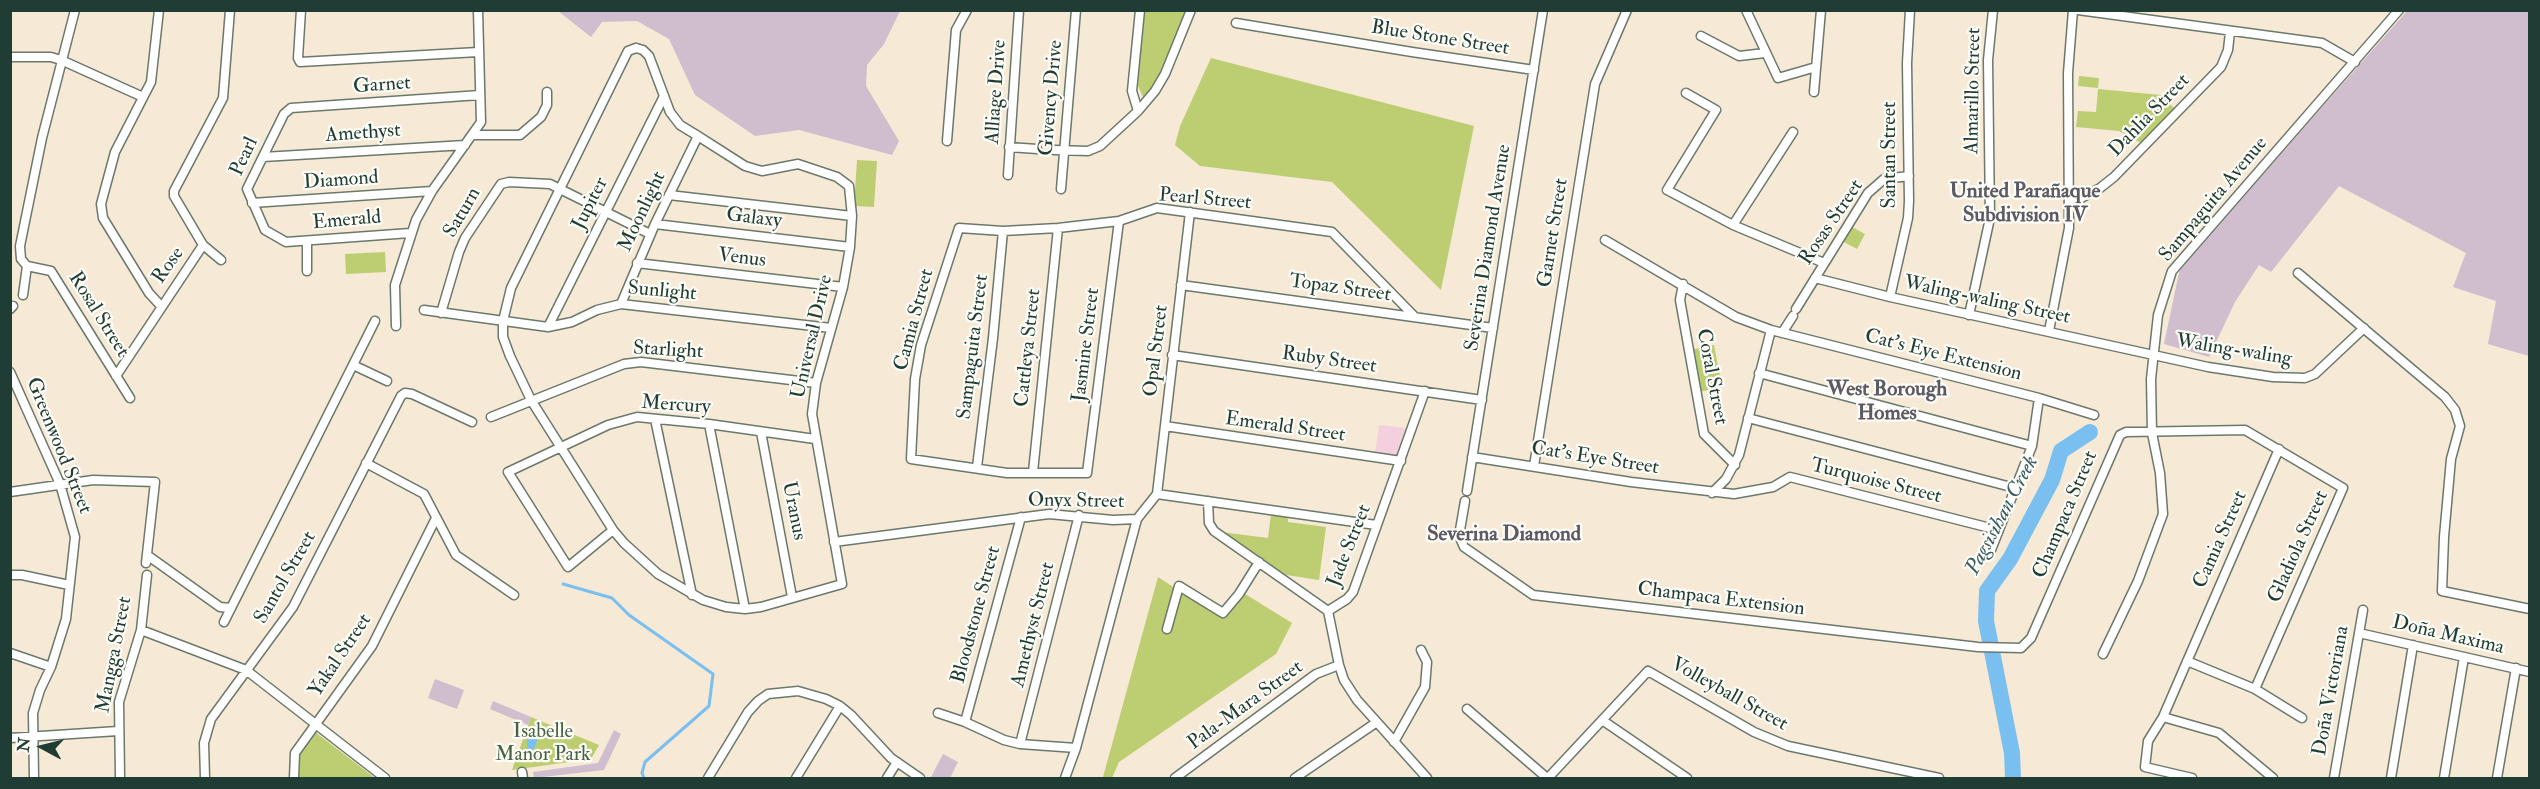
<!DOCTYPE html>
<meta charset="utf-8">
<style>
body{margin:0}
#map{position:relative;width:2540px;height:789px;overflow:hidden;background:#f6e9d5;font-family:"IM FELL Double Pica",serif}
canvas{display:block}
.frame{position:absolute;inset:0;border:12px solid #1f3d34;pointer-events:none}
.north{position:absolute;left:12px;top:717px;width:60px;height:60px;-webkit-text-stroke:4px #fdfcf7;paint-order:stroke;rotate:277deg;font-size:16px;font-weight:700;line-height:24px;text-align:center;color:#1f3d34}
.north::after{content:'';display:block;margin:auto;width:21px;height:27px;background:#1f3d34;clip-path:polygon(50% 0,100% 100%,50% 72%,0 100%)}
</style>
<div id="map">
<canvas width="2540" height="789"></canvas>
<div class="frame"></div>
<div class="north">N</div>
</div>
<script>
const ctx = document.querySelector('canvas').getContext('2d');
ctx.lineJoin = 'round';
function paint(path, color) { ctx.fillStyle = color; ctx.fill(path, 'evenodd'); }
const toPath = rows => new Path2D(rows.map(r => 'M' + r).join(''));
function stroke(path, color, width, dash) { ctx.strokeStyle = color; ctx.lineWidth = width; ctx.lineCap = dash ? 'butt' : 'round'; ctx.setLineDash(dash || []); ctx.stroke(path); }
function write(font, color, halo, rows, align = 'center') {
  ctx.font = font + ' "IM FELL Double Pica",serif'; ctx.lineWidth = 4.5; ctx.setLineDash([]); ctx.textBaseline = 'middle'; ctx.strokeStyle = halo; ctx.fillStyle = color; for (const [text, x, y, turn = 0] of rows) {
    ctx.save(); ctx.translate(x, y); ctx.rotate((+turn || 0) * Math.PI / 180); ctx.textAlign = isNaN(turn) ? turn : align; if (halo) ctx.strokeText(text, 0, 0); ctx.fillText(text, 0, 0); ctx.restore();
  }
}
const built = toPath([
 [1379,425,1406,428,1396,457,1375,454]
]);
const industrial = toPath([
 [558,11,900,11,884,44,867,65,866,86,899,141,892,155,799,130,755,136,695,95,669,39,637,21,602,22,591,37],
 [2407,11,2529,11,2529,356,2488,344,2496,301,2453,287,2466,253,2339,186,2271,272,2259,265,2235,302,2209,357,2164,344,2180,268],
 [435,679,464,690,457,709,428,698],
 [493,701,531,717,528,725,490,709],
 [614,730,621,734,604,770,534,778,533,772,598,763],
 [943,754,958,762,950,778,934,778,931,777]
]);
const green = toPath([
 [1143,11,1186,11,1160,73,1150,90,1143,97,1138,86,1137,67],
 [1211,58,1474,126,1441,290,1332,182,1200,166,1175,145,1180,126],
 [2079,76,2099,78,2098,88,2078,86],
 [2098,89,2161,95,2174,108,2141,143,2119,131,2076,127,2078,111,2096,112],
 [857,160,877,161,874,207,854,206],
 [1852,227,1865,234,1857,249,1844,242],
 [385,252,386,272,346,274,345,254],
 [1714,345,1722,387,1699,392,1690,350],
 [1271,514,1288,517,1288,522,1326,527,1319,580,1280,574,1221,532,1268,538],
 [1158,577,1216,615,1242,592,1292,623,1276,654,1119,762,1112,778,1107,778,1103,777],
 [531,717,599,745,591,759,512,770],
 [315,732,375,778,299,778,300,754]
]);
const water = toPath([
 [534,728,538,738,534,749,531,751,527,749,527,742]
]);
const stream = toPath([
 [563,584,612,598,629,615,713,674,709,706,645,762,642,773,644,778]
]);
const river = toPath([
 [2013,778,2012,753,1986,621,1987,591,2010,559,2052,480,2061,451,2090,432]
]);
const street = toPath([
 [159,10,151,82,115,152,101,204,103,218,149,293,161,306],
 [301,10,298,58,300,62,478,52],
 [1746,10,1778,78,1816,67],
 [2078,10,2322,43,2355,62],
 [1236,23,1412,52,1534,70],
 [1701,36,1739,56,1765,53],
 [636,48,643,50,649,56,670,112,680,125,698,136,745,166,762,171,798,164,837,177,849,186,852,216,850,247,843,287,816,383,812,414,842,584,761,607,745,609,726,607,703,600,658,574,624,543,613,530,531,400,510,356,503,337,503,321,511,288,628,51,636,48],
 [10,57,51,57,61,60,143,97],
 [1814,92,1821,10],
 [1686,93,1716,110,1667,190,1733,225,1824,263],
 [1138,111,1132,91,1140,10],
 [472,135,520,135,541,117,547,105,547,92],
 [947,141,956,30,967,10],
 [1009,147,1037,149],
 [1054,150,1088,151,1100,146,1138,111,1155,91,1165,74,1191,10],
 [263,157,465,145],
 [1008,175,1019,10],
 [1061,189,1076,10],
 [669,195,852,216],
 [252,203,432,191],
 [2070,204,2100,188,2114,177,2221,67,2228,50,2230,32],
 [1119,221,1087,473,1007,473,911,459,915,379,921,345,959,228,1003,231,1058,228,1119,221,1157,208,1332,232,1414,316],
 [655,224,850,247],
 [1733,225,1793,132],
 [410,233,286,242,265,230,247,189,284,114,291,108,480,95],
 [1605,240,1736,317,1771,330,2039,398,2094,415],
 [221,260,203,245,174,196,174,191,223,98,230,10],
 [637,263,843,287],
 [27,266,51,271,130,398],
 [307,271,307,241],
 [2298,273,2445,397,2455,410,2460,426,2451,459,2444,537,2442,591,2530,609],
 [1815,278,1890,297,2208,367,2273,377,2305,378,2315,374,2364,328],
 [1683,284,1680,300,1704,434,1735,465],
 [1181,285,1493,328],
 [23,295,27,266,21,259,20,246,42,138,75,10],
 [1890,297,1908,218,1909,201,1907,63,1910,10],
 [621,304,655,224,698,136],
 [10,309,13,306],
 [1796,309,1868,193,1884,179,1909,176],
 [424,310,548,327,572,322,597,310,621,304,831,328],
 [441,313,459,252,465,238,501,184,509,182,550,184,650,234],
 [1969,315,1990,218,1988,60,1993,10],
 [396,326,395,285,416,220,432,191,481,122,478,10],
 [548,327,664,96],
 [2049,331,2069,228,2068,73,2073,10],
 [1782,333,1793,316],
 [1172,355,1482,400],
 [353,365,387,381],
 [10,372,60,484,75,537,66,619,51,667,40,690,33,713,34,778],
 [1759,373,2032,446],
 [116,376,203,245],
 [491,417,624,364,641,362,816,383],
 [1748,418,2015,488],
 [655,419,692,595],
 [709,424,745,609],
 [1165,426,1401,461],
 [761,432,792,597],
 [1472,457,1631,482,1734,494,1773,487,1790,477,1998,530],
 [366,463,424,494,456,555,514,595],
 [1534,466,1595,84,1627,10],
 [977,467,993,338,1003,231],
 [1033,472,1058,228],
 [1467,491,1543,10],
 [10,492,93,480,155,482,146,563],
 [1712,493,1726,479,1739,455,1771,330],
 [1157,494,1190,212],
 [1157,494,1376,525],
 [1208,501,1209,523,1214,531,1328,611],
 [1465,501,1460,530,1461,540,1464,547,1533,595,1978,647,2021,648,2031,638,2120,435,2126,432,2245,430,2343,488,2255,689],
 [613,530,568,567,508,472,608,425,637,417,709,424,815,439],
 [834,542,1049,514,1113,520,1137,519],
 [147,555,220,607,231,608],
 [1989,555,2032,446,2039,398],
 [10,575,22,575,69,585],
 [1328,611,1347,599,1353,592,1425,391],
 [1328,611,1339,665,1344,680,1357,700,1427,778],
 [224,622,375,321],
 [1167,629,1179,586,1223,613,1239,594,1259,562],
 [141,630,246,670,385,778],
 [2359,633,2530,672],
 [10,653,51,667],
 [2103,654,2138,581,2163,514,2160,473,2152,433,2151,379,2158,315,2172,271,2399,10],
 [2187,661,2255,689,2302,718],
 [1467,709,1547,778],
 [938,713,965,722,1004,740,1020,744,1076,748],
 [2163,717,2219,733,2273,778],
 [1602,720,1687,778],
 [965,722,1021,517],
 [10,738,118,731],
 [1394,742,1425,687,1427,662,1421,650],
 [1020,744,1079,515],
 [522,772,523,778],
 [120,778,119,702,141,630,147,575],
 [205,778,204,743,211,719,293,607,401,396,405,393,412,394,472,422],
 [294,778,295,753,372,646,436,518],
 [708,778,748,712,758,701,768,694,798,691,826,699,840,706,851,715,891,758,920,778],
 [796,778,840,706],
 [887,778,897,762],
 [1065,778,1076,748,1137,519,1157,494],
 [1175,778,1316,674,1339,665],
 [1295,778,1377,722],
 [1548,778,1648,671,1754,732,1788,746,1939,778],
 [2192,778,2145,767,2148,741,2163,717,2279,449],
 [2334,778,2363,610],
 [2391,778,2413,645],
 [2444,778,2464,657],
 [2497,778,2516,668]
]);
const streetNames = [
 ["Blue Stone Street",1440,39,9],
 ["Garnet",382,86,-4],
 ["Almarillo Street",1974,91,-89],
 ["Alliage Drive",997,92,-86],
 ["Givency Drive",1052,98,-85],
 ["Dahlia Street",2150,116,-46],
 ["Amethyst",363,134,-4],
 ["Santan Street",1891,155,-90],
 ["Pearl",245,157,-65],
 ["Diamond",341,181,-4],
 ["Pearl Street",1205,200,5],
 ["Sampaguita Avenue",2214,200,-50],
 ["Jupiter",591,204,-63],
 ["Moonlight",643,212,-65],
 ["Saturn",463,213,-60],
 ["Galaxy",754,219,7],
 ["Emerald",347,221,-5],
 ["Rosas Street",1832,223,-56],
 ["Garnet Street",1554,233,-81],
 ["Severina Diamond Avenue",1489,248,-81],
 ["Venus",742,259,7],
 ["Rose",169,266,-55],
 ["Topaz Street",1340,289,8],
 ["Sunlight",662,292,5],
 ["Waling-waling Street",1987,301,12],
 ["Rosal Street",98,315,58],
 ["Camia Street",915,320,-75],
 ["Universal Drive",813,337,-77],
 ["Jasmine Street",1087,345,-83],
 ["Sampaguita Street",974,347,-83],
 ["Cattleya Street",1029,348,-84],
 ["Starlight",668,351,3],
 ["Opal Street",1157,351,-83],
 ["Waling-waling",2234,351,9],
 ["Cat's Eye Extension",1943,356,14],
 ["Ruby Street",1329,361,8],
 ["Coral Street",1711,377,79],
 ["Mercury",676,406,4],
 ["Emerald Street",1285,428,8],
 ["Greenwood Street",58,446,68],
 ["Cat's Eye Street",1595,459,9],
 ["Turquoise Street",1876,482,14],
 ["Onyx Street",1076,502,1],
 ["Uranus",793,511,79],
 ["Champaca Street",2066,515,-67],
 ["Camia Street",2221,540,-66],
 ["Jade Street",1350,546,-68],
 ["Gladiola Street",2299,547,-66],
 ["Santol Street",286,578,-60],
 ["Champaca Extension",1721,600,7],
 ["Bloodstone Street",977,615,-75],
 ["Amethyst Street",1034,625,-76],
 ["Doña Maxima",2448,636,13],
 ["Mangga Street",115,655,-79],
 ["Yakal Street",341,656,-56],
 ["Doña Victoriana",2332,691,-80],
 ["Volleyball Street",1729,695,29],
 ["Pala-Mara Street",1246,706,-36]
];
const parkNames = [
 ["Isabelle",543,733],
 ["Manor Park",543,756]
];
const neighbourhoodNames = [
 ["United Parañaque",2025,192],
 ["Subdivision IV",2025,216],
 ["West Borough",1887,390],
 ["Homes",1887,414],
 ["Severina Diamond",1504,535]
];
const waterNames = [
 ["Pagsisihan Creek",2003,516,-62]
];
paint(built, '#f4cfdd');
paint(industrial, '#d0bdcd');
paint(green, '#bcce71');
paint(water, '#79bff0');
stroke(stream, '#79bff0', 3);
stroke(river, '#79bff0', 16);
stroke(street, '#6a796c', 11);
stroke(street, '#fff', 8);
write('20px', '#1f3d34', '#fdfcf7', streetNames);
write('20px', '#466143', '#fdfcf7', parkNames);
write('bold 21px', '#5c5a63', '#fdfcf7', neighbourhoodNames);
write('italic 21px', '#365e63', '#fdfcf7', waterNames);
</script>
